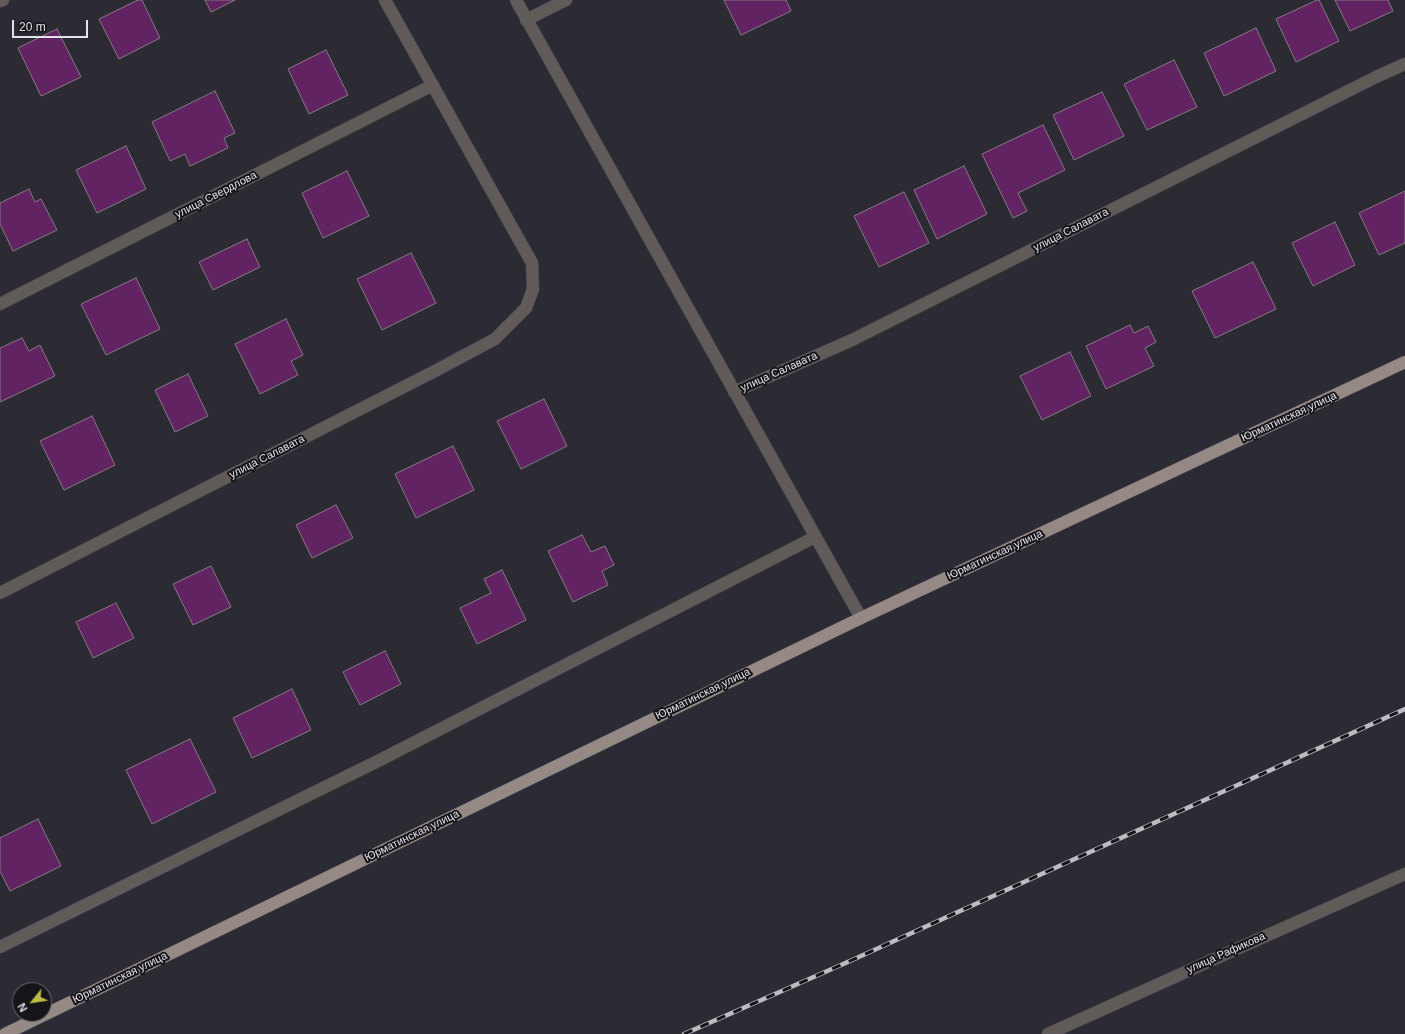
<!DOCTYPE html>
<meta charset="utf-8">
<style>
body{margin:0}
#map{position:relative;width:1405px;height:1034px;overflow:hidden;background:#2c2b34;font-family:Arial,sans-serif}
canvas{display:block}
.north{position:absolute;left:12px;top:982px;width:40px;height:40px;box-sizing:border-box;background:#151418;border:1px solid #67666b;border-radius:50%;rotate:240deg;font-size:11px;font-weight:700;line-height:16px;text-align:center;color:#e3e2e8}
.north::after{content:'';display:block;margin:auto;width:14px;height:18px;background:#bdbf43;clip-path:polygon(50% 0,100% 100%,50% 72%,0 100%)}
.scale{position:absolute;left:12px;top:20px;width:76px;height:18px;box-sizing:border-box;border:2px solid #e3e2e8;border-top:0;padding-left:5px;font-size:12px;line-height:14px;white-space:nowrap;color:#e3e2e8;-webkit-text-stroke:3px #151418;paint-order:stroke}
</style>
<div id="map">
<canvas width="1405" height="1034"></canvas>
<div class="north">N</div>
<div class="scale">20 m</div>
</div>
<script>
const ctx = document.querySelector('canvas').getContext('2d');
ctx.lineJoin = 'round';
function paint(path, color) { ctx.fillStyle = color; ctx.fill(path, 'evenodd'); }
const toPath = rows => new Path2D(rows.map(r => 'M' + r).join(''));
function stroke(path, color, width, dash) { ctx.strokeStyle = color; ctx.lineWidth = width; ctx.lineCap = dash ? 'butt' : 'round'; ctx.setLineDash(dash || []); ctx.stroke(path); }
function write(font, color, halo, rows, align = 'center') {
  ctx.font = font + ' Arial,sans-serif'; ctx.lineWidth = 4; ctx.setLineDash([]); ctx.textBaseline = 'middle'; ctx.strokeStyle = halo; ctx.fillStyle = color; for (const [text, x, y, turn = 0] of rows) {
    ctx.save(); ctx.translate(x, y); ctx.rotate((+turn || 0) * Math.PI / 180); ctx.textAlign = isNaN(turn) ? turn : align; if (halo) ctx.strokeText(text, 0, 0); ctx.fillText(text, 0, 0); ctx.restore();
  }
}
const building = toPath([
 [138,0,142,0,160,38,119,59,99,19,138,0],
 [205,0,235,0,211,12,205,0],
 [724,0,786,0,791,11,741,35,724,0],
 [1317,0,1319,0,1339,41,1296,62,1276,19,1317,0],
 [1335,0,1388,0,1393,11,1350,31,1335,0],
 [1256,28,1276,71,1224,96,1204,53,1256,28],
 [57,29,81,77,41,96,18,48,57,29],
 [326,50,348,95,309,114,288,69,326,50],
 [1174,60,1197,107,1147,130,1124,84,1174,60],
 [215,91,235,133,224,138,228,148,190,166,185,154,170,161,152,122,215,91],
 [1102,92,1124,136,1074,160,1053,115,1102,92],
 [1043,125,1065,170,1018,193,1027,211,1013,218,982,154,1043,125],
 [126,146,146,189,97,213,76,170,126,146],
 [964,166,987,214,937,239,914,190,964,166],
 [347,171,369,216,323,238,302,193,347,171],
 [29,189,35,202,41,199,57,230,13,251,0,224,0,203,29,189],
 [1405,191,1405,243,1379,255,1359,213,1405,191],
 [904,192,929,243,879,267,854,216,904,192],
 [1335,222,1355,265,1313,286,1292,243,1335,222],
 [247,239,260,267,213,290,199,262,247,239],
 [411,253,436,303,382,330,357,279,411,253],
 [1253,262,1276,309,1215,338,1192,291,1253,262],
 [136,278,160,329,106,355,81,304,136,278],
 [286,319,303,355,291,361,298,375,260,394,235,344,286,319],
 [1130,325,1134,333,1148,326,1156,342,1145,348,1154,366,1106,389,1086,346,1130,325],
 [22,338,29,351,40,345,55,376,0,402,0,348,22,338],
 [1070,352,1091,396,1042,420,1020,376,1070,352],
 [188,374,208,416,175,432,155,390,188,374],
 [544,399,567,446,521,469,497,421,544,399],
 [92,416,115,465,64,490,40,441,92,416],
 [453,446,474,490,416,518,395,474,453,446],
 [336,505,353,538,312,558,296,525,336,505],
 [582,535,591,552,605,546,614,565,602,571,608,585,573,602,548,551,582,535],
 [211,566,231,607,193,625,173,584,211,566],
 [502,570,526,620,477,644,460,608,491,593,484,579,502,570],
 [116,603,134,638,93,658,76,622,116,603],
 [385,651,401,684,360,705,343,672,385,651],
 [292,689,311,730,252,758,233,718,292,689],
 [190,739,216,792,152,824,126,770,190,739],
 [38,819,61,866,10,891,0,871,0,838,38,819]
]);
const minor = toPath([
 [516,0,861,618],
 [0,1,3,0],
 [526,20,566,0],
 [0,304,433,85],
 [734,392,852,340,1376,77,1405,64],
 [0,593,435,371,495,339,526,308,533,289,532,263,385,0],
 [0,947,380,760,815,537],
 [1048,1034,1241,947,1405,874]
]);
const major = toPath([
 [5,1034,861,618,1405,362]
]);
const rail = toPath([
 [684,1034,850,961,1405,709]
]);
const streetNames = [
 ["улица Свердлова",216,195,-27],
 ["улица Салавата",1071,230,-27],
 ["улица Салавата",779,372,-24],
 ["Юрматинская улица",1289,417,-25],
 ["улица Салавата",267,457,-27],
 ["Юрматинская улица",995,555,-25],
 ["Юрматинская улица",703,694,-26],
 ["Юрматинская улица",412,836,-26],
 ["улица Рафикова",1226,953,-24],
 ["Юрматинская улица",120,978,-26]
];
paint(building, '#612361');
stroke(building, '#847b83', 1);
stroke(minor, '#494851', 13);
stroke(major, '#494851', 13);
stroke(minor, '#605b59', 12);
stroke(major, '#948985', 12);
stroke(rail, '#bdbcc3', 4.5);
stroke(rail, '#151418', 3, [9]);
write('11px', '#e3e2e8', '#151418', streetNames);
</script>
